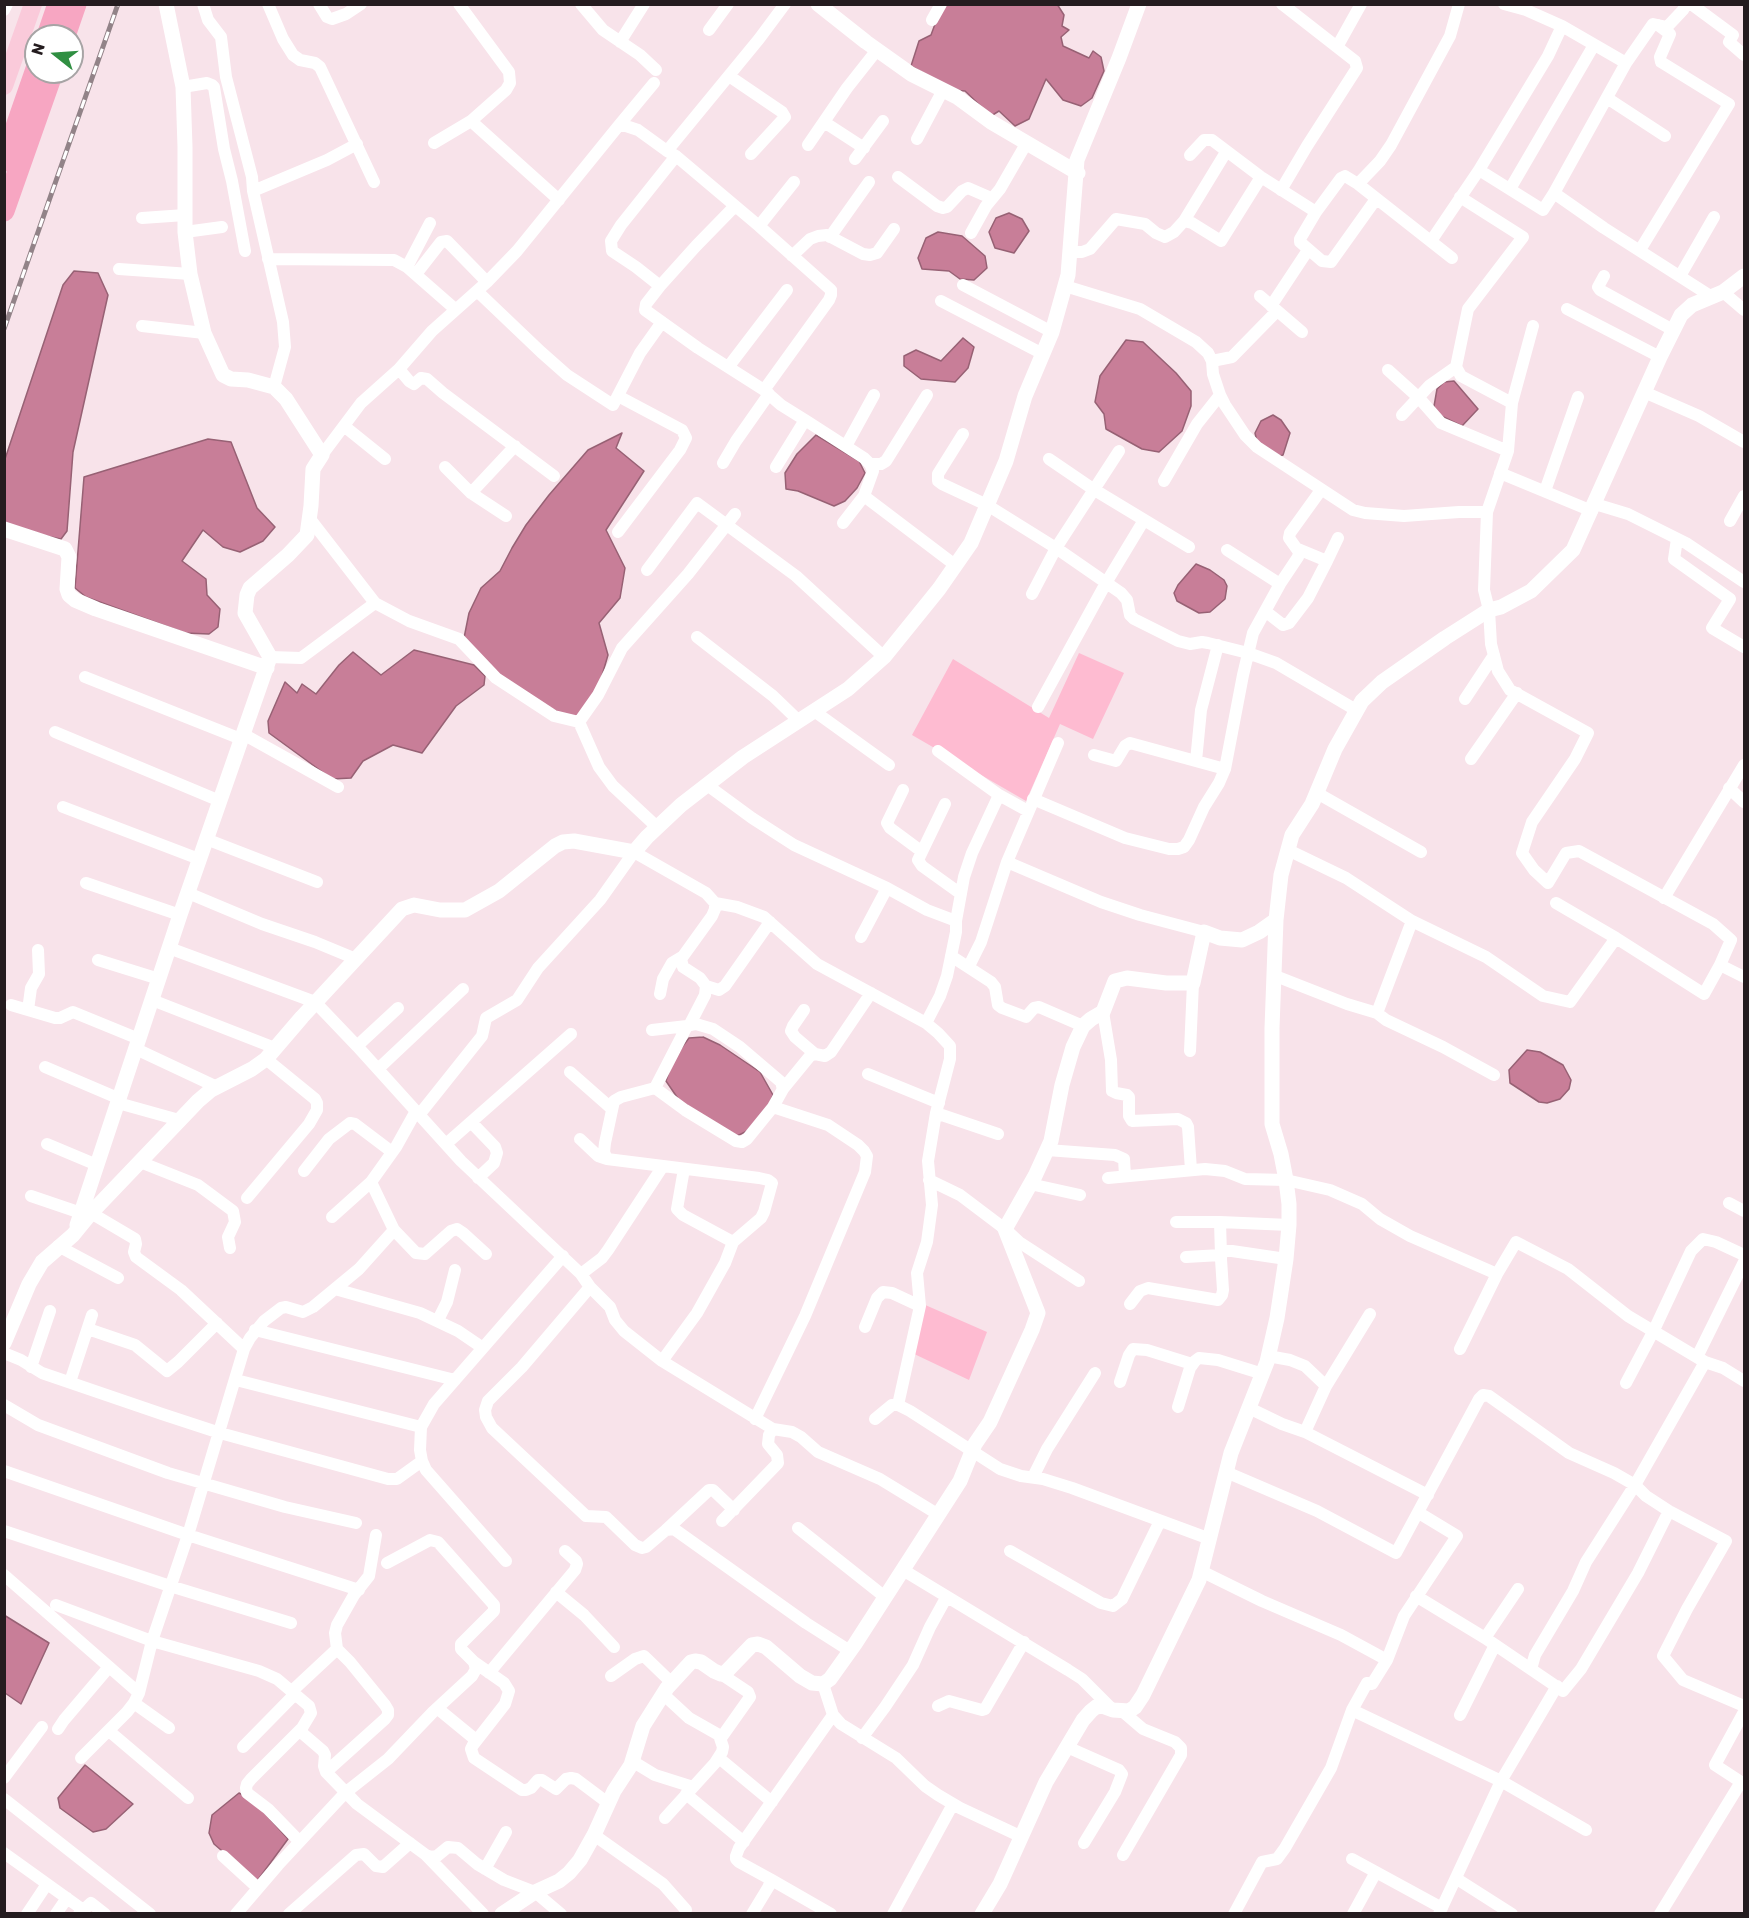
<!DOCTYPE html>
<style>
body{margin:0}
#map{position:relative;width:1749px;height:1918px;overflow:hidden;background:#f8e3ea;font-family:Rubik,sans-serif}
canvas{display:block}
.frame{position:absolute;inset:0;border:6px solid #241c1f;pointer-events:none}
.north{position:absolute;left:24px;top:24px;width:60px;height:60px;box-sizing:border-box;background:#fff;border:2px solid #a7a4a5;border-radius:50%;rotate:287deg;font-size:16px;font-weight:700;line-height:24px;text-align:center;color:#241c1f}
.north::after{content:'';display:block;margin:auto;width:21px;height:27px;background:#308f42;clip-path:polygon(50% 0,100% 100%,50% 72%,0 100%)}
</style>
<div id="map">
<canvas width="1749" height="1918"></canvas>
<div class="frame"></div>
<div class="north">N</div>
</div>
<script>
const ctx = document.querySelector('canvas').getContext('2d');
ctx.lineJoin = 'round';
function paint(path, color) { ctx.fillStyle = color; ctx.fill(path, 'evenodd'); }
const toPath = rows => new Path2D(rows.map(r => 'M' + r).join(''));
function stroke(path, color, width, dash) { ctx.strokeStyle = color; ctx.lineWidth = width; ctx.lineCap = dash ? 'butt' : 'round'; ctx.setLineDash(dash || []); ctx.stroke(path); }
const green = toPath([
 [1079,653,1124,673,1093,739,1060,724,1026,801,912,735,953,659,1049,718],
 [923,1304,987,1332,969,1380,910,1352]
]);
const water = toPath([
 [1057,4,1064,15,1062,26,1069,30,1061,37,1063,46,1089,58,1093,51,1101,57,1104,71,1092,98,1081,106,1063,100,1046,79,1029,119,1015,126,999,111,991,116,965,91,952,90,911,66,919,41,931,35,942,5,1057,4],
 [1009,213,1022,219,1029,231,1014,253,995,248,989,232,996,218,1009,213],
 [938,232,962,236,985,256,987,268,974,280,960,279,949,271,922,269,918,258,926,238,938,232],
 [74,271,98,273,108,295,73,452,67,531,61,539,5,528,5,459,63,285,74,271],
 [963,338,974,347,968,368,955,382,921,379,904,366,904,356,916,350,941,361,963,338],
 [1126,340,1143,342,1176,373,1191,391,1191,406,1182,431,1159,452,1142,449,1106,429,1104,414,1095,402,1100,376,1126,340],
 [1454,381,1478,409,1462,426,1433,412,1437,389,1444,382,1454,381],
 [1273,415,1281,420,1290,433,1283,455,1276,457,1257,442,1255,433,1261,421,1273,415],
 [622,433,616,448,644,471,606,530,625,568,620,598,599,623,608,655,601,679,587,709,573,720,523,694,477,657,464,638,469,613,481,588,500,571,512,548,526,525,549,495,588,450,622,433],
 [816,435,859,461,865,473,857,488,845,501,834,506,798,491,786,489,785,473,797,454,816,435],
 [208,439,231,442,257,508,275,527,263,541,240,552,223,547,203,530,182,561,206,579,207,595,220,609,218,627,209,634,185,633,86,597,75,588,84,477,208,439],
 [1196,564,1210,570,1224,580,1227,586,1225,599,1210,612,1199,613,1177,601,1174,593,1178,585,1196,564],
 [414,650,474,665,485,676,484,685,456,706,422,753,393,745,363,761,351,778,332,779,269,733,268,721,285,682,297,693,302,684,316,694,339,665,353,652,381,675,414,650],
 [703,1037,720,1045,760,1072,773,1095,764,1117,753,1128,737,1136,681,1103,666,1081,673,1059,689,1038,703,1037],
 [1527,1050,1540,1052,1563,1065,1571,1080,1569,1089,1560,1099,1547,1103,1539,1102,1510,1083,1509,1070,1527,1050],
 [4,1615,49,1643,21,1704,5,1693,4,1615],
 [85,1765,133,1804,106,1829,93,1832,60,1808,58,1798,85,1765],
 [239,1793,254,1801,288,1839,257,1881,214,1844,209,1833,212,1815,239,1793]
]);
const minor = toPath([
 [203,4,208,20,221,37,226,77,252,177,253,191],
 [268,4,283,39,293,55,300,60,315,63,320,67,374,182],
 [319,4,327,17,332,19,346,14,361,4],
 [581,4,603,30,640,55,656,70],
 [1504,4,1526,10,1562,26,1626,63,1653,24,1667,27,1683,10,1686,4],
 [1691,4,1733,35,1729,42,1744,55],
 [4,10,7,4],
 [932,20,941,4],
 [709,30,728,4],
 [620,42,644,4],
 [1337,47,1361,4],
 [1626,63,1554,193,1604,228,1712,297],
 [729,76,782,112,785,117,751,154],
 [183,87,207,83,212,85,214,87,224,149,232,181,245,251],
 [1607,98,1665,136],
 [471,121,559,200],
 [824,122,864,148],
 [620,124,654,83],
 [917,139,943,90],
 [434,143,471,121,506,90,510,83,509,72,459,4],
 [808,145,847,88,877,50],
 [667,151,676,156,759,226,831,290,831,295,829,300,764,390,698,348,645,310,646,304,660,286,696,246,735,206],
 [1190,155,1204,140,1212,140,1261,177,1316,212],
 [855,159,883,121],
 [898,177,937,206,943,208,947,207,962,191,968,188,991,198],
 [1358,184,1452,258],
 [1510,189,1594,45],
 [1281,190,1307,146,1357,68,1355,61,1282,4],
 [1554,193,1543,210,1479,170,1548,56,1562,26],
 [1460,197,1523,237,1468,309,1456,367,1461,376,1512,403],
 [1376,199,1331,262,1322,261,1300,242,1300,239,1316,212,1341,178,1345,176,1358,184,1380,161,1391,145,1450,36,1459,4],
 [142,218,185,215],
 [1184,221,1226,152],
 [759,226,794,182],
 [185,232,222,227],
 [971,233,986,206,1000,189,1026,144],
 [830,237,869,182],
 [1431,241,1479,170],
 [1640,250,1729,104,1661,62,1660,57,1670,34,1658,25],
 [1070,252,1082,252,1090,249,1116,219,1145,224,1156,233,1165,237,1174,232,1184,221,1192,223,1221,241,1261,177],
 [792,256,810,239,818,236,827,235,863,254,870,255,877,253,894,229],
 [268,259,394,260,407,267,455,309],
 [407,267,430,223],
 [119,269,190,274],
 [416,274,441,242,447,241,487,282],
 [1604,276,1598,287,1600,290,1673,330],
 [1680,276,1714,217],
 [963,285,1052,332],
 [660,286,636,267,612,251,611,241,621,225,676,156],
 [1065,286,1140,309,1196,342,1208,353,1212,361,1213,374,1220,395,1225,405,1245,435,1257,447,1353,510,1365,513,1404,516,1459,512,1487,512],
 [477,291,541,352,567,375,613,405,640,353,662,322],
 [1723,292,1744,310],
 [1260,296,1302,332],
 [941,301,1043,354],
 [1271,306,1308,250],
 [1567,309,1660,357],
 [142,326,204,333],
 [1533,326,1512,403,1508,451,1487,512,1484,590,1489,610,1491,644,1498,671,1510,690,1588,733,1575,759,1532,822,1522,853,1534,870,1548,883,1566,853,1579,851,1713,924,1731,940,1720,965,1744,977],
 [1212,361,1232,357,1277,311],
 [729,366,787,290],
 [399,369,409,381,414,384,421,378,427,379,443,393,554,476],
 [1388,370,1419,398,1441,423,1508,451],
 [274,387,285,347,283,322,253,191,327,160,357,144],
 [765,391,781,405,805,420],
 [1644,392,1699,416,1744,442],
 [1402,415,1429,386,1456,367],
 [344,426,385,459],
 [963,434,938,474,938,481,942,484,987,505,1056,548,1121,593,1127,600,1130,615,1134,619,1178,641,1190,644,1202,642,1208,643,1248,653,1276,663,1356,710],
 [846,446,874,395],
 [322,455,361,403,399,369,432,331,487,282,517,251,620,124,638,130,667,151,759,39,785,4],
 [1049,459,1093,489,1189,547],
 [723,463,736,441,769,394],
 [870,464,881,464,886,461,927,395],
 [445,467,471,493,506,516],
 [776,467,805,420,864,458,870,464,873,471,864,496,843,523],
 [1500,473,1592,511],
 [1164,481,1197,424,1220,395],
 [1545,491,1578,397],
 [471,493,515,446],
 [864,496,955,565],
 [1595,504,1628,514,1686,543,1744,582],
 [310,519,375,603],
 [1730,521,1744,496],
 [618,532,680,450,686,438,682,430,618,396],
 [1677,539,1674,559,1730,599,1712,628,1744,647],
 [1298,549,1327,561],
 [1227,550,1280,584],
 [647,570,697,503,796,576,884,657],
 [1032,594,1056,548,1119,451],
 [1265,611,1283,625,1289,623,1308,598,1327,561,1338,538],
 [697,637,773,696,799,721],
 [270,657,301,658,375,603,409,621,459,639,496,678,554,716,579,722,598,695,622,648,688,574,735,514],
 [85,677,241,739],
 [1465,699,1494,655],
 [1038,707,1106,583,1144,520],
 [814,711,889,765],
 [579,722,599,767,613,786,657,827],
 [55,732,220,801],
 [243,734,338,787],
 [1094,755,1116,761,1125,746,1130,743,1225,769],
 [1471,759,1517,693],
 [1196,761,1201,710,1218,645],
 [707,785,752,818,794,845,887,888,927,910,956,921],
 [1729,788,1744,802],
 [903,790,887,823,890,828,921,851],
 [1317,793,1421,852],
 [999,795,1028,811],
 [1033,799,1125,838,1169,849,1178,849,1184,847,1189,840,1204,807,1219,783,1225,769,1243,675,1253,633,1280,584,1298,557,1299,552,1289,538,1290,533,1321,490],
 [945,804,918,860,922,866,961,894],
 [63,807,199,859],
 [206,839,317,882],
 [1288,850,1346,878,1412,921,1486,957,1543,996,1570,1002,1616,938],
 [1007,862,1101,902,1140,915,1204,932],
 [86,883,180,915],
 [188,893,262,924,315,942,356,959],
 [1664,898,1744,765],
 [715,903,737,907,764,917,817,964,926,1023,938,1033,950,1046,950,1059,936,1113,928,1161,932,1205,927,1242,917,1273,920,1306,898,1405],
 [1556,903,1616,938,1704,994,1720,965],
 [861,937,887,888],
 [169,948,315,1002,357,1046,461,1161,581,1274,590,1287,522,1367,488,1401,485,1410,486,1417,492,1428,586,1516,606,1517,635,1545,642,1548,646,1547,666,1530,674,1529,806,1623,850,1651],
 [951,956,991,982,995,987,998,1005,1002,1008,1026,1017,1034,1008,1039,1007,1083,1026],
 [98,960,159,979],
 [969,966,981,942,1007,862,1058,743],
 [1273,975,1347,1004,1377,1013,1386,1020,1443,1047,1494,1075],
 [706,986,719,990,725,986,770,922],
 [660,994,663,979,672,963,682,957],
 [152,1000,275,1048],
 [11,1005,55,1018,60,1018,73,1012,139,1039],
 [28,1010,31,988,39,974,38,950],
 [804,1010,793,1026,791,1031,795,1037,815,1054],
 [1103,1012,1111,1060,1112,1091,1116,1093,1127,1095,1129,1097,1129,1116,1132,1121,1178,1119,1186,1123,1188,1127,1191,1170],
 [1377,1013,1412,921],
 [926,1023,940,996,947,976,956,932,956,921,964,877,972,853,999,795,938,751],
 [652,1030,687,1026],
 [357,1046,398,1008],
 [136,1049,217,1087],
 [1190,1051,1193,983],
 [45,1067,120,1099],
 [378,1069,463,989],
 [570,1072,612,1109],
 [868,1074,939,1103],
 [655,1088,621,1097,614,1101,605,1143,604,1152,607,1159,759,1178,768,1180,772,1183,764,1212,761,1218,733,1242,725,1263,697,1313,662,1361],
 [783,1089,810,1056,815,1054,825,1056,831,1052,871,993],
 [118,1103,179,1120],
 [936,1113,998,1134],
 [419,1115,482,1036,486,1018,517,1000,538,968,600,900,634,852,706,893,715,903,715,909,712,916,681,959,683,967,700,978,706,986,705,995,690,1024],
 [471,1122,495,1147,497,1153,494,1163,478,1178],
 [580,1139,598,1156,607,1159],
 [47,1144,97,1165],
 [446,1144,571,1034],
 [1047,1150,1115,1155,1124,1159,1125,1176],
 [140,1162,198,1185,233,1211,235,1222,228,1237,230,1248],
 [684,1169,677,1209,683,1215,733,1242],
 [304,1171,329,1139,350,1123,355,1124,392,1152],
 [1108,1178,1205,1169,1225,1171,1245,1179,1286,1180,1330,1190,1362,1204,1380,1219,1410,1236,1497,1274],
 [929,1180,960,1195,1005,1229,1019,1242,1079,1281],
 [371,1182,394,1230,416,1253,425,1254,451,1231,457,1229,463,1233,486,1254],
 [1030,1184,1080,1195],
 [31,1196,81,1213],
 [247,1198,309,1124,317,1110,317,1103,315,1099,266,1059],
 [1729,1203,1744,1211],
 [91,1213,135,1239,136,1244,134,1252,136,1257,181,1290,244,1349],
 [332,1217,371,1182,396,1147,416,1111],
 [1176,1222,1220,1222,1289,1225],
 [58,1246,118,1278],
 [1186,1257,1221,1255,1220,1222],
 [581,1274,602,1258,608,1250,663,1166],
 [590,1287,610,1307,615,1320,624,1331,662,1361,773,1429,792,1432,801,1437,818,1452,880,1479,939,1515],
 [335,1289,420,1313,458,1331,483,1348],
 [1130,1304,1140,1291,1148,1288,1218,1300,1222,1295,1223,1290,1221,1259,1221,1255,1225,1251,1232,1251,1286,1259],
 [438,1320,447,1302,455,1270],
 [865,1327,877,1298,883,1292,892,1293,920,1306],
 [88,1329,135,1345,167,1371,178,1362,217,1323],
 [255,1330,455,1380],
 [1460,1349,1497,1274,1516,1242,1568,1269,1628,1316,1705,1362,1723,1368,1744,1381],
 [4,1353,21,1360,42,1373,162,1414,220,1433,388,1479,397,1479,422,1461],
 [1268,1356,1290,1360,1305,1366,1326,1386],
 [1697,1357,1744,1262],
 [31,1367,50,1311],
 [236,1380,421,1427],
 [70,1382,92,1315],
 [1120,1382,1129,1355,1133,1349,1147,1350,1192,1364],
 [1626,1383,1654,1330,1691,1251,1703,1239,1716,1242,1744,1255],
 [4,1405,38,1425,168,1473,285,1507,356,1523],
 [1178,1407,1190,1368,1195,1361,1199,1358,1218,1360,1263,1374],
 [1249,1408,1282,1424,1305,1432,1428,1495],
 [755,1419,805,1316,865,1172,867,1156,864,1151,858,1145,828,1125,773,1107,747,1139,742,1142,736,1141,685,1110,655,1088,687,1026,696,1024,713,1029,740,1047,781,1082,783,1089,773,1107],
 [875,1419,892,1405,898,1405,910,1411,1000,1469,1021,1476,1043,1479,1072,1488,1210,1539],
 [1305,1432,1326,1386,1370,1314],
 [4,1471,188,1535,359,1590],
 [1226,1472,1317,1511,1396,1553,1479,1399,1483,1395,1489,1396,1569,1453,1614,1473,1635,1485,1646,1496,1669,1511,1726,1541,1687,1609,1663,1656,1683,1680,1744,1706],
 [1033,1477,1047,1449,1095,1373],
 [722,1521,778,1463,777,1455,768,1444,769,1435,773,1429],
 [798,1528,885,1597],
 [666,1530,709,1490,713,1490,734,1510],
 [4,1531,170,1586,291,1623],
 [1010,1551,1101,1603,1113,1606,1122,1599,1160,1521],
 [506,1561,426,1470,422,1461,420,1450,421,1427,434,1404,563,1256],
 [903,1570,1068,1670,1082,1679,1113,1710],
 [1201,1571,1262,1601,1341,1635,1387,1660,1404,1616,1457,1536,1419,1513],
 [4,1575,139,1693],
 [556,1592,584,1615,614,1647],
 [1416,1596,1485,1638,1563,1691,1581,1669,1638,1573,1669,1511],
 [56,1605,152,1641,259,1671,277,1679,309,1706,311,1713,302,1728,302,1733,323,1751,325,1755,324,1766,326,1772,357,1804,426,1855,431,1857,437,1856,448,1847,458,1848,477,1864,504,1880,535,1892,561,1914],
 [1485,1638,1518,1589],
 [474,1662,504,1683,509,1691,505,1704,473,1745,471,1749,474,1758,522,1790,526,1790,531,1788,538,1780,542,1780,556,1789,566,1779,571,1778,576,1779,608,1803],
 [1531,1669,1535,1655,1573,1591,1586,1562,1635,1485,1705,1362],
 [489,1673,575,1570,577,1564,576,1561,565,1551],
 [611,1676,635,1659,644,1656,672,1683],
 [823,1684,833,1715,841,1724,896,1758,925,1786,938,1795,960,1808,1022,1837],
 [1557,1686,1501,1781,1586,1830],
 [292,1691,337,1649,335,1633,337,1625,354,1595,369,1576,376,1535],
 [663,1694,689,1718,719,1735,723,1747,722,1752,715,1763,665,1818],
 [134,1703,169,1728],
 [938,1706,949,1701,982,1710,985,1709,1024,1642],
 [437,1708,476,1740],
 [1352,1710,1501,1781,1439,1914],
 [1122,1711,1143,1729,1175,1742,1181,1748,1181,1755,1123,1855],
 [1460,1715,1495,1645],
 [58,1729,64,1720,109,1667],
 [109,1731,188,1798],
 [721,1738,750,1697,748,1692,721,1674],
 [862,1738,885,1707,913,1665,930,1627,946,1598],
 [243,1747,295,1694],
 [1067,1747,1119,1770,1122,1774,1115,1792,1084,1843],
 [81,1758,127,1712,134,1703,139,1693,152,1641,188,1535,244,1349,250,1338,264,1321,281,1308,286,1307,303,1312,313,1307,359,1269,394,1230],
 [719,1758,772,1802],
 [632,1761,655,1775,693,1787],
 [326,1772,385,1719,388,1715,388,1710,385,1705,350,1662,337,1649],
 [4,1778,42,1727],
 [686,1794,744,1842],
 [4,1799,150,1914],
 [594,1835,663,1884,686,1910],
 [299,1841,268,1809,247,1793,246,1788,247,1784,251,1779,302,1728],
 [4,1853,82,1909],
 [426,1855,483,1914],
 [223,1856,258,1888],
 [1352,1859,1442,1908],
 [485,1869,506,1832],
 [770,1879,831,1914],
 [1457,1879,1512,1914],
 [27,1914,47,1884],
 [56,1914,67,1898],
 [79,1914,91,1903,105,1914],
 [236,1914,278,1865,345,1793,388,1759,433,1712,472,1676,476,1669,474,1662,461,1649,461,1644,494,1611,494,1605,438,1542,430,1540,387,1563],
 [289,1914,356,1855,364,1854,376,1866,383,1867,410,1843],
 [752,1914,769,1886,770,1879,739,1862,736,1859,736,1856,739,1848,833,1715],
 [893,1914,953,1804],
 [1234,1914,1262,1862,1277,1859,1285,1848,1331,1768,1352,1710,1367,1683,1372,1684,1387,1660],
 [1353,1914,1376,1872],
 [1660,1914,1741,1782,1715,1765,1744,1712]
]);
const tertiary = toPath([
 [818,4,866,42,911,74,957,97,991,122,1078,173],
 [4,529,65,549,69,557,67,589,69,595,75,600,96,609,267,668],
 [77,1225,180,915,270,657,245,613,247,595,250,588,288,555,307,535,311,506,313,469,322,455,286,399,274,387,248,380,231,379,223,375,204,333,190,274,185,232,185,147,183,87,166,4],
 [4,1343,29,1284,42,1262,73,1235,91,1213,198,1101,211,1090,252,1069,266,1059,302,1017,402,909,414,905,440,910,465,910,499,891,555,846,563,842,574,841,634,852,647,837,681,805,743,757,848,689,884,657,939,589,971,543,1006,461,1025,396,1052,332,1068,275,1077,160,1119,58,1139,4],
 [502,1914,535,1892,559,1881,569,1873,580,1860,594,1835,614,1791,631,1765,643,1726,667,1688,691,1662,695,1661,701,1662,714,1671,721,1674,726,1672,752,1645,758,1644,766,1647,800,1676,812,1683,823,1684,830,1679,855,1644,960,1481,975,1444,990,1422,1032,1330,1038,1313,1005,1229,1035,1176,1051,1141,1062,1085,1073,1047,1083,1026,1091,1019,1103,1012,1115,981,1127,978,1166,983,1193,983,1204,932,1220,938,1242,940,1259,932,1276,920],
 [982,1914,1000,1884,1046,1782,1083,1720,1091,1711,1096,1707,1102,1706,1113,1710,1129,1711,1135,1707,1143,1695,1199,1580,1231,1453,1267,1362,1277,1318,1286,1259,1289,1225,1289,1204,1286,1180,1281,1154,1272,1124,1272,1028,1276,920,1281,875,1292,835,1312,804,1335,749,1362,701,1382,682,1445,638,1489,610,1501,607,1531,591,1573,550,1660,357,1681,315,1692,305,1723,292,1744,276]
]);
const primary = toPath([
 [4,86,33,4]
]);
const motorway = toPath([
 [47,36,58,4],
 [65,36,76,4],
 [4,161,36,69],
 [4,211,53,72]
]);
const rail = toPath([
 [4,329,118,4]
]);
paint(green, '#febbd1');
paint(water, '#c87e98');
stroke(water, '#976174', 1.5);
stroke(minor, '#fff', 12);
stroke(tertiary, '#fff', 15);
stroke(primary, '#facada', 18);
stroke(motorway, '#f7a6c2', 21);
stroke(rail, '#928388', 5);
stroke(rail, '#fff', 3, [9]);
</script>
